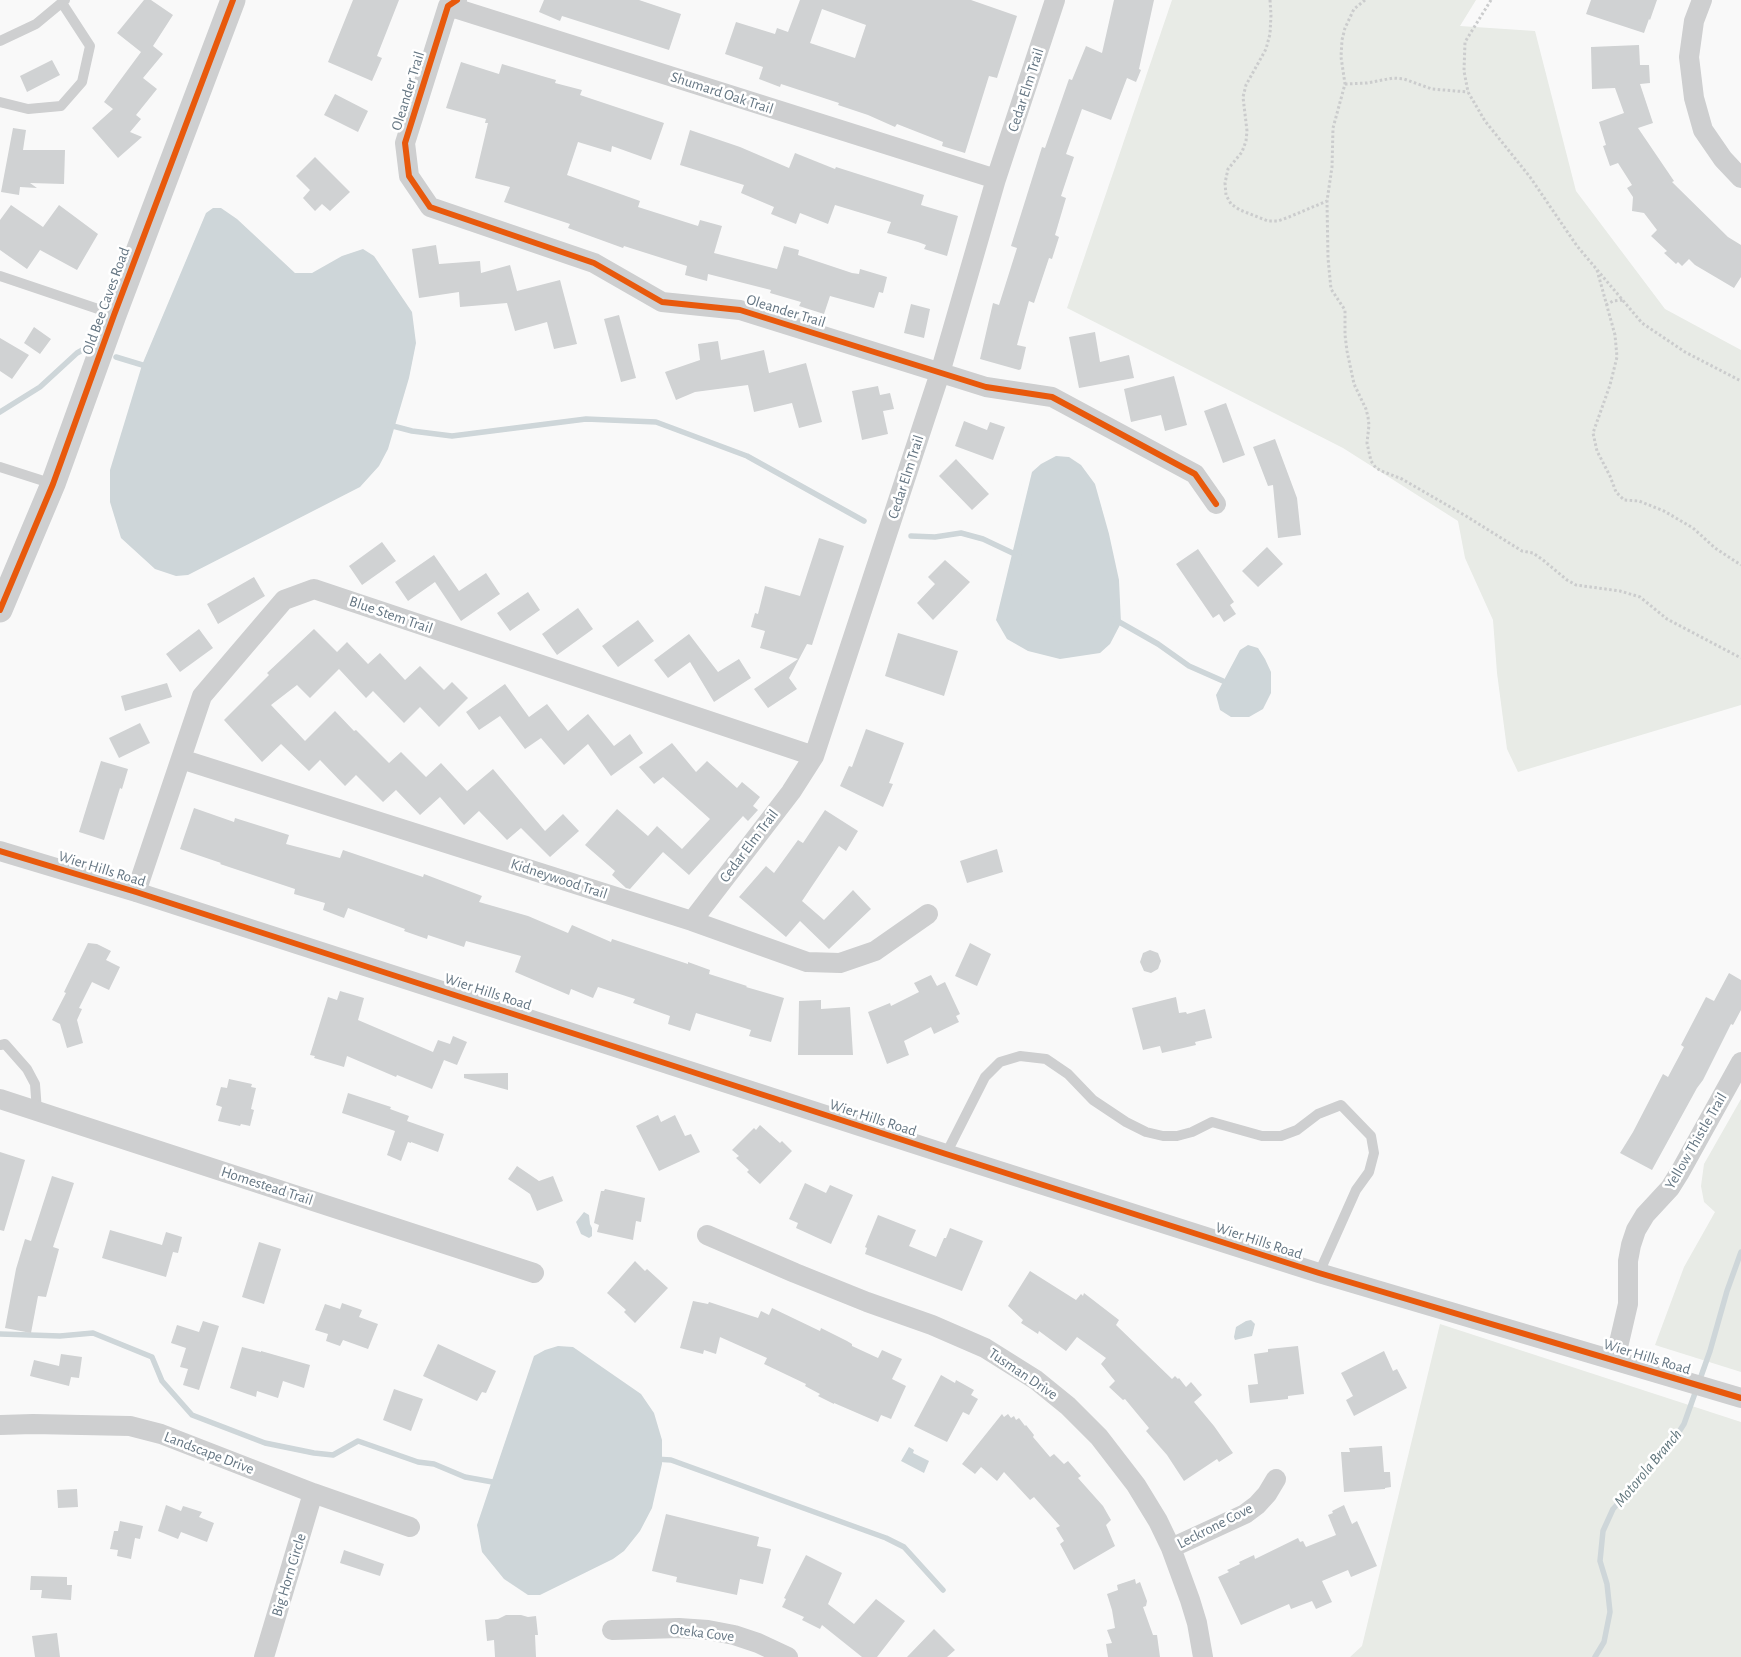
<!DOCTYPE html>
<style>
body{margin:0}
canvas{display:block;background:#f9f9f9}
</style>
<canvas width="1741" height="1657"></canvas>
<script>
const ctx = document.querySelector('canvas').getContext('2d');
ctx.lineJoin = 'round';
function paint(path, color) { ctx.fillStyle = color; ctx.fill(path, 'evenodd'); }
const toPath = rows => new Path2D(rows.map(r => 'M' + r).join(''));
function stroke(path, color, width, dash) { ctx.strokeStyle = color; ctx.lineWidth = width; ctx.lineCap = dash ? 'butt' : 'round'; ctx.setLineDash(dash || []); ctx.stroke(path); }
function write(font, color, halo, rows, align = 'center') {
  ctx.font = font + ' "Alegreya Sans",sans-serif'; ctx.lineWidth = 5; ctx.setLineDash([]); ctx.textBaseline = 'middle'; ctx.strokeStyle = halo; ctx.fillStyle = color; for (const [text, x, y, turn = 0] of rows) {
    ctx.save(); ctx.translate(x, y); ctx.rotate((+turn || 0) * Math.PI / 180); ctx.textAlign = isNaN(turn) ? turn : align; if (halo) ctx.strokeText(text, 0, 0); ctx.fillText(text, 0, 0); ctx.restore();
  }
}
const green = toPath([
 [1172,0,1476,0,1460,26,1535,31,1576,191,1665,309,1741,350,1741,705,1518,772,1507,749,1497,673,1493,620,1465,558,1458,521,1343,448,1067,308],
 [1741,1099,1741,1372,1655,1345,1684,1267,1715,1212,1704,1202,1701,1186,1704,1164],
 [1440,1324,1741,1422,1741,1657,1350,1657,1362,1646]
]);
const water = toPath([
 [213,208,221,208,237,219,295,273,312,273,342,256,363,249,374,256,412,312,416,343,409,378,388,449,379,466,360,487,188,575,176,576,155,569,121,538,110,502,110,470,142,365,206,213],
 [1056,456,1069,457,1081,465,1095,484,1109,534,1119,580,1121,623,1110,644,1100,653,1060,659,1028,651,1007,639,996,620,1032,472,1041,464],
 [1248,645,1258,648,1265,659,1271,672,1271,693,1263,709,1249,717,1231,717,1220,710,1216,695,1240,650],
 [584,1212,589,1215,590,1224,592,1228,592,1236,589,1238,581,1234,576,1222],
 [1251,1320,1255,1324,1252,1336,1235,1340,1234,1337,1236,1327,1246,1321],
 [558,1346,573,1347,641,1394,654,1413,662,1440,662,1464,652,1508,640,1531,624,1551,613,1559,540,1595,528,1595,504,1579,482,1552,477,1525,534,1356,545,1350],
 [909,1447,914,1450,913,1453,929,1461,924,1473,901,1461]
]);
const stream = toPath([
 [116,357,149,367],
 [0,412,40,387,77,353,86,348],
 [389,425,412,431,452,436,586,419,656,422,747,456,864,521],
 [911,536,935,537,961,533,983,539,1019,556],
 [1114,619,1158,644,1189,666,1223,681],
 [0,1334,60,1336,93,1333,152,1357,162,1381,192,1415,265,1443,314,1453,333,1455,358,1441,418,1462,434,1464,465,1477,498,1483],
 [655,1459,671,1460,886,1538,904,1547,943,1590],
 [1595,1657,1604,1642,1610,1612,1607,1584,1600,1561,1603,1531,1613,1509,1668,1449,1684,1424,1710,1351,1727,1291,1741,1252]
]);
const building = toPath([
 [144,0,151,0,173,15,153,46,163,54,143,78,157,89,136,115,141,119,130,132,142,137,118,158,92,128,113,109,104,102,141,52,117,33],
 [353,0,399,0,377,56,382,58,372,81,328,62],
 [544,0,639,0,681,14,669,50,562,16,560,21,539,12],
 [800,0,971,0,1017,16,997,78,989,76,965,153,942,146,943,142,897,124,895,127,868,115,838,105,839,103,781,84,780,87,759,79,763,67,725,54,736,22,775,34,777,28,788,32],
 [822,9,866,25,855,58,810,43],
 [1114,0,1154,0,1139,69,1141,70,1136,82,1127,78,1111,120,1082,109,1066,154,1074,157,1061,196,1066,198,1055,235,1059,237,1052,259,1049,258,1034,303,1029,301,1017,345,1026,347,1021,369,1019,370,980,359,993,303,999,305,1017,248,1011,246,1042,147,1045,148,1069,79,1072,80,1086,46,1102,53],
 [1591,0,1657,0,1650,20,1649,19,1644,33,1586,14],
 [1639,45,1640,65,1649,65,1650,83,1640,84,1653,123,1638,128,1674,181,1672,182,1728,237,1741,245,1741,277,1734,288,1695,265,1689,259,1682,266,1678,262,1676,264,1664,253,1667,251,1651,236,1657,230,1644,213,1632,211,1633,197,1627,188,1632,185,1618,163,1610,166,1603,146,1606,145,1599,122,1624,113,1615,88,1592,89,1591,47],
 [52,60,60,75,27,92,20,76],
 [461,62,499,74,502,64,542,76,556,80,555,83,582,90,580,95,664,123,651,160,612,146,611,152,578,142,567,175,640,201,638,207,698,226,700,220,722,226,714,253,777,269,784,246,799,250,798,255,852,273,859,274,860,269,887,277,883,293,879,292,874,308,830,296,824,314,799,306,801,302,770,293,771,290,708,274,707,281,685,275,687,266,624,246,623,248,568,228,570,224,504,202,510,187,475,178,488,123,485,123,486,119,446,108],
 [335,94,368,111,358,132,324,115],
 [13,128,26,130,23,150,65,150,64,184,30,183,37,188,20,187,19,195,1,192],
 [690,130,740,147,789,168,795,153,835,169,836,167,924,195,921,205,958,216,947,256,924,249,926,245,918,242,887,233,891,222,835,205,828,224,800,213,796,224,771,214,774,207,741,193,744,185,680,165],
 [315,157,350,192,330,211,322,204,315,211,303,198,310,190,296,176],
 [11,205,43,227,59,205,98,234,77,270,40,250,27,269,0,250,0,220],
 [436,245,439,264,480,261,481,273,510,265,517,291,560,280,577,344,554,349,547,322,515,331,507,303,460,307,459,292,419,298,412,249],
 [911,304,930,309,924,338,904,333],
 [619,315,636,378,621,382,604,319],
 [34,327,51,339,40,354,24,343],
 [1095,332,1100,362,1129,355,1134,378,1079,388,1069,337],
 [0,338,29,355,12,379,0,371],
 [718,341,721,360,764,350,769,373,806,363,822,422,799,428,792,403,754,412,748,385,695,392,676,400,665,372,700,360,698,344],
 [1174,376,1187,425,1165,431,1161,415,1131,422,1124,389],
 [878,386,880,395,890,393,894,409,883,411,888,434,862,440,852,391],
 [1226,403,1245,455,1223,463,1204,411],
 [964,421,987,430,990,422,1005,427,993,460,955,446],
 [1275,439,1297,498,1301,535,1278,538,1273,485,1268,486,1253,447],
 [956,459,989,494,972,510,939,476],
 [819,538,844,546,812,645,807,644,789,678,797,689,768,708,754,689,798,659,760,648,765,631,751,627,755,613,758,614,765,586,800,596],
 [382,542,396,561,362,585,349,566],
 [1267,547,1283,564,1258,587,1242,571],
 [1198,549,1234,602,1230,605,1236,614,1224,622,1219,614,1213,618,1176,564],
 [434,555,459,591,486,573,500,594,461,621,435,582,408,601,395,582],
 [945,560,970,582,933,620,917,603,935,584,928,577],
 [254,577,265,596,218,624,207,604],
 [528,592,540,610,510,631,497,613],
 [578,608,593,629,557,655,542,634],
 [638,620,654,641,618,667,602,646],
 [199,629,213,648,180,672,166,654],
 [314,629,337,652,347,642,368,664,380,653,405,680,420,666,444,690,452,682,468,698,439,727,420,707,404,723,373,691,366,698,339,669,310,698,297,685,271,705,305,741,335,711,354,731,356,730,389,763,401,752,426,777,441,763,467,791,493,769,545,831,563,814,579,831,550,857,521,828,507,840,479,811,464,825,440,797,420,815,396,790,383,802,356,775,345,786,320,760,309,771,281,744,262,762,224,720,269,675,267,673],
 [898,633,958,651,944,696,885,676],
 [689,634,718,672,739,659,751,678,714,702,690,662,668,678,654,660],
 [167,683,172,697,125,711,121,696],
 [505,684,529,717,547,704,568,731,588,714,614,746,630,734,643,753,611,776,588,744,564,765,541,738,525,749,500,716,479,730,466,712],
 [140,723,150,743,119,758,109,738],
 [866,729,904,743,889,783,893,784,883,807,840,786,849,766,852,767],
 [672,743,696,772,707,761,737,788,742,782,760,797,753,806,758,810,748,821,743,816,689,875,663,852,630,889,626,888,612,875,615,871,585,845,617,809,648,836,657,826,682,849,710,819,663,777,654,784,639,767],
 [101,761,128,769,122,789,120,788,104,840,79,832],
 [194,808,234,822,235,818,289,835,286,844,340,858,343,850,423,877,424,874,482,896,479,902,528,916,568,933,572,925,611,942,612,939,688,964,688,962,710,970,709,974,747,986,746,987,784,998,771,1042,749,1036,751,1030,696,1013,690,1031,668,1024,670,1016,633,1003,635,999,598,987,593,998,571,989,569,995,515,972,521,956,466,941,464,947,428,935,427,939,404,931,405,929,348,908,344,918,323,910,325,903,294,894,295,889,220,864,221,863,180,849],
 [825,810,858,831,846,851,839,846,802,901,824,920,853,890,871,909,829,949,800,921,786,937,739,897,766,866,774,873,798,840,803,843],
 [997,849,1003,872,967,883,960,861],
 [88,943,97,944,111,951,106,960,120,967,109,990,92,982,79,1008,82,1009,77,1020,83,1043,67,1048,60,1024,52,1020,66,993,64,992],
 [970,943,991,954,977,986,955,976],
 [1150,950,1158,953,1161,961,1158,969,1151,973,1144,971,1140,962,1143,953],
 [1729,973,1741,980,1741,1010,1733,1025,1731,1024,1703,1080,1697,1088,1652,1170,1620,1153,1633,1132,1663,1074,1668,1077,1684,1047,1681,1045,1706,997,1714,1001],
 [931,975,937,986,945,982,960,1014,956,1016,959,1022,934,1034,931,1027,904,1041,909,1055,887,1064,868,1012,890,1003,891,1006,919,992,914,983],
 [340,991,364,998,358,1020,433,1052,438,1040,450,1044,453,1036,467,1042,457,1065,444,1060,432,1089,397,1075,396,1077,347,1056,344,1067,314,1058,315,1056,310,1055,328,997,337,1000],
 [1176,997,1179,1013,1186,1012,1187,1014,1205,1009,1212,1038,1195,1042,1196,1045,1162,1053,1160,1046,1143,1050,1132,1008],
 [821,1000,821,1009,850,1007,853,1055,798,1055,799,1001],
 [508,1073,508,1090,464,1078,464,1074],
 [229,1079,252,1084,251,1087,256,1088,251,1109,254,1110,250,1126,241,1124,240,1126,218,1121,222,1107,216,1105,221,1087,227,1088],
 [348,1093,391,1107,390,1109,409,1116,407,1121,444,1134,438,1152,411,1142,411,1143,408,1142,401,1161,387,1155,395,1131,342,1113],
 [658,1115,661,1122,675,1115,685,1136,691,1134,700,1152,659,1171,636,1126],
 [760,1125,780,1143,782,1141,792,1151,760,1184,747,1172,749,1170,736,1158,739,1156,732,1150,754,1128,756,1130],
 [0,1152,25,1160,4,1231,0,1230],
 [517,1166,539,1181,553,1176,563,1201,537,1211,530,1194,508,1179],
 [52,1176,74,1183,53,1247,59,1249,46,1297,38,1296,31,1333,5,1328,16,1269,25,1239,31,1241],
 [805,1183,826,1193,830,1185,853,1195,831,1244,796,1228,798,1223,789,1219],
 [605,1189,645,1198,641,1222,636,1221,633,1240,597,1232,599,1225,594,1223,601,1191,604,1191],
 [878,1215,916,1230,909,1246,936,1257,944,1238,946,1238,950,1228,983,1241,962,1291,865,1254,867,1248,865,1247],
 [110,1230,162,1245,166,1232,182,1237,178,1253,173,1252,166,1277,102,1258],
 [259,1242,281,1249,264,1304,242,1297],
 [635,1261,645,1271,647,1269,668,1288,635,1323,624,1312,626,1310,607,1293],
 [1030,1271,1076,1300,1081,1294,1083,1296,1084,1293,1119,1320,1116,1325,1172,1379,1175,1376,1178,1379,1179,1378,1186,1387,1191,1382,1202,1395,1194,1402,1214,1426,1233,1453,1219,1462,1217,1459,1184,1481,1167,1455,1146,1431,1149,1428,1125,1399,1123,1400,1109,1387,1115,1381,1101,1364,1106,1358,1077,1337,1066,1351,1039,1331,1038,1334,1021,1323,1023,1320,1008,1306],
 [693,1301,708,1304,709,1302,758,1318,761,1311,769,1315,772,1308,820,1331,821,1328,847,1341,852,1344,852,1346,878,1358,882,1350,902,1359,892,1379,906,1386,891,1419,881,1415,878,1422,834,1403,834,1404,818,1396,820,1394,805,1386,806,1384,764,1364,767,1358,720,1337,716,1354,704,1350,703,1354,680,1348],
 [342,1303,362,1310,359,1317,378,1324,368,1349,343,1340,340,1346,326,1341,328,1334,315,1330,325,1304,340,1309],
 [203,1321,219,1326,199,1390,183,1385,188,1369,180,1367,186,1348,171,1343,177,1325,199,1332],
 [438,1344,496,1371,486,1393,482,1392,477,1401,423,1376],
 [1298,1346,1304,1394,1288,1396,1288,1399,1250,1403,1248,1385,1258,1384,1254,1354,1268,1352,1268,1349],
 [242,1347,261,1352,261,1351,310,1365,304,1388,283,1381,278,1398,257,1391,256,1397,230,1388],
 [1384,1351,1393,1371,1397,1369,1407,1388,1354,1416,1346,1400,1353,1396,1341,1373],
 [61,1354,82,1357,79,1378,71,1377,69,1386,30,1376,34,1360,59,1366],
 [941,1375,955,1383,956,1380,974,1390,971,1395,978,1399,969,1415,963,1412,947,1442,914,1426],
 [394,1389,423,1399,411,1431,383,1420],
 [1002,1414,1004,1417,1008,1414,1011,1418,1014,1416,1016,1420,1019,1418,1025,1426,1026,1425,1034,1435,1033,1437,1050,1457,1054,1454,1064,1464,1068,1461,1081,1476,1078,1478,1103,1506,1111,1520,1106,1525,1115,1546,1074,1570,1060,1544,1064,1541,1056,1528,1060,1526,1034,1497,1030,1500,1004,1472,997,1481,981,1467,975,1474,962,1464],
 [1382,1446,1384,1472,1390,1472,1391,1487,1385,1488,1385,1489,1344,1492,1341,1452,1350,1452,1349,1448],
 [77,1489,78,1507,58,1508,57,1490],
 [166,1505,181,1511,183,1506,202,1512,199,1517,214,1523,207,1542,181,1532,178,1539,158,1531],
 [1344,1505,1352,1524,1357,1521,1377,1566,1351,1577,1348,1570,1322,1581,1332,1602,1316,1609,1312,1601,1291,1609,1289,1604,1241,1625,1218,1577,1229,1572,1227,1570,1240,1564,1239,1562,1254,1555,1255,1559,1298,1538,1300,1542,1303,1541,1306,1547,1336,1535,1328,1515,1333,1513,1332,1511],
 [666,1514,759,1537,757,1546,771,1549,763,1584,740,1579,737,1595,676,1582,677,1577,652,1571],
 [120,1521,143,1526,140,1539,135,1538,131,1559,117,1556,118,1550,110,1549,114,1531,118,1531],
 [344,1550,384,1564,380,1576,340,1563],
 [806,1555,842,1573,828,1604,854,1624,876,1599,905,1621,877,1657,862,1657,822,1625,820,1629,802,1620,804,1617,782,1607,786,1599,784,1598],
 [31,1576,67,1577,67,1585,72,1585,71,1600,41,1598,42,1590,30,1590],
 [1135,1579,1136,1584,1140,1582,1147,1601,1146,1606,1143,1607,1153,1635,1157,1635,1160,1657,1108,1657,1106,1644,1112,1643,1107,1630,1115,1628,1112,1610,1107,1594,1118,1590,1117,1585],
 [506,1615,521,1615,528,1617,536,1616,538,1635,535,1635,536,1657,495,1657,494,1640,487,1641,485,1620,498,1619],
 [934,1629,955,1650,947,1657,907,1657],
 [57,1633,60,1657,35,1657,32,1636]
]);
const path = toPath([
 [1270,0,1271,15,1270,34,1266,49,1246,85,1243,97,1247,131,1246,141,1242,152,1228,169,1225,183,1226,195,1231,204,1240,210,1268,221,1278,221,1289,217,1327,201],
 [1365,0,1354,9,1345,28,1342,40,1341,57,1345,84,1333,128,1332,167,1327,201,1328,258,1331,289,1345,310,1345,335,1347,351,1354,384,1366,409,1368,417,1369,425,1367,443,1371,461,1376,468,1384,472,1402,479,1466,516,1522,551,1533,553,1543,560,1567,580,1576,585,1620,591,1640,597,1667,619,1741,658],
 [1491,0,1465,42,1464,71,1468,92,1485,121,1530,177,1577,246,1642,323,1685,352,1741,381],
 [1345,84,1367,83,1393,78,1404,79,1432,89,1468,92],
 [1597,270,1615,335,1617,357,1610,385,1593,433,1597,451,1610,476,1616,492,1624,500,1639,501,1664,511,1693,528,1715,548,1741,565],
 [1606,305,1613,301,1623,300]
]);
const service = toPath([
 [0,41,36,24,65,0],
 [0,102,28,109,61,106,82,82,90,46,62,3],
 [0,276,113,314],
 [0,467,53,484],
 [0,1045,5,1044,27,1069,35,1084,37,1111],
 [946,1154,985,1077,1000,1062,1020,1056,1046,1059,1068,1074,1093,1100,1126,1122,1146,1132,1163,1136,1177,1136,1192,1132,1212,1122,1262,1136,1281,1136,1297,1130,1318,1114,1341,1105,1371,1136,1374,1153,1369,1172,1356,1190,1319,1273]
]);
const minor = toPath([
 [457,0,448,6,405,143,409,176,430,207,594,263,662,302,740,310,986,387,1052,397,1195,474,1216,504],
 [1702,0,1694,21,1689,57,1694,98,1703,130,1723,159,1741,178],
 [448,6,996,179],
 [181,759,692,921,807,962,840,963,875,951,928,914],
 [0,851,136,892,946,1154,1319,1273,1741,1398],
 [136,892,202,696,284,600,314,589,814,756],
 [692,921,791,792,814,756,940,373,996,179,1055,0],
 [0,1099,534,1273],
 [707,1235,795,1273,867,1302,932,1325,985,1348,1036,1380,1068,1406,1099,1437,1136,1485,1158,1521,1171,1548,1190,1600,1197,1623,1203,1657],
 [1615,1360,1628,1304,1628,1261,1631,1245,1636,1230,1645,1215,1670,1188,1680,1172,1741,1062],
 [0,1425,33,1424,130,1426,161,1434,313,1493,410,1527],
 [1171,1548,1245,1514,1257,1505,1267,1494,1276,1479],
 [612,1630,679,1628,708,1630,734,1635,758,1643,788,1657],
 [264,1657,313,1493]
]);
const tertiary = toPath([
 [0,610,53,484,114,315,233,0]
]);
const cycleway = toPath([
 [457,0,448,6,405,143,409,176,430,207,594,263,662,302,740,310,986,387,1052,397,1195,474,1216,504],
 [0,610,53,484,114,315,233,0],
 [0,851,136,892,946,1154,1319,1273,1741,1398]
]);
const streetNames = [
 ["Cedar Elm Trail",1026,90,-72],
 ["Oleander Trail",408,91,-73],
 ["Shumard Oak Trail",722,93,18],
 ["Old Bee Caves Road",106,301,-70],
 ["Oleander Trail",786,311,17],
 ["Cedar Elm Trail",906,477,-72],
 ["Blue Stem Trail",391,615,19],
 ["Cedar Elm Trail",749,846,-53],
 ["Wier Hills Road",102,869,17],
 ["Kidneywood Trail",559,879,18],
 ["Wier Hills Road",488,992,18],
 ["Wier Hills Road",873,1118,18],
 ["Yellow Thistle Trail",1696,1141,-60],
 ["Homestead Trail",267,1186,18],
 ["Wier Hills Road",1259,1241,18],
 ["Wier Hills Road",1647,1357,17],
 ["Tusman Drive",1023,1374,34],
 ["Landscape Drive",209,1453,21],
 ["Leckrone Cove",1215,1526,-27],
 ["Big Horn Circle",289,1575,-73],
 ["Oteka Cove",702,1633,7]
];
const waterNames = [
 ["Motorola Branch",1648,1468,-50]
];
paint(green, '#e8ebe6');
paint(water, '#ced6d9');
stroke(stream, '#ced6d9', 5.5);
paint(building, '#d0d2d3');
stroke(path, '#cbcccd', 3, [2.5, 2.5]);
stroke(service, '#cecfd0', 10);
stroke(minor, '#cecfd0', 20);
stroke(tertiary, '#cecfd0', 25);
stroke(cycleway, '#e8590c', 6);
write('15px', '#657683', '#fff', streetNames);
write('italic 16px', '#60757c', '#fff', waterNames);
</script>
